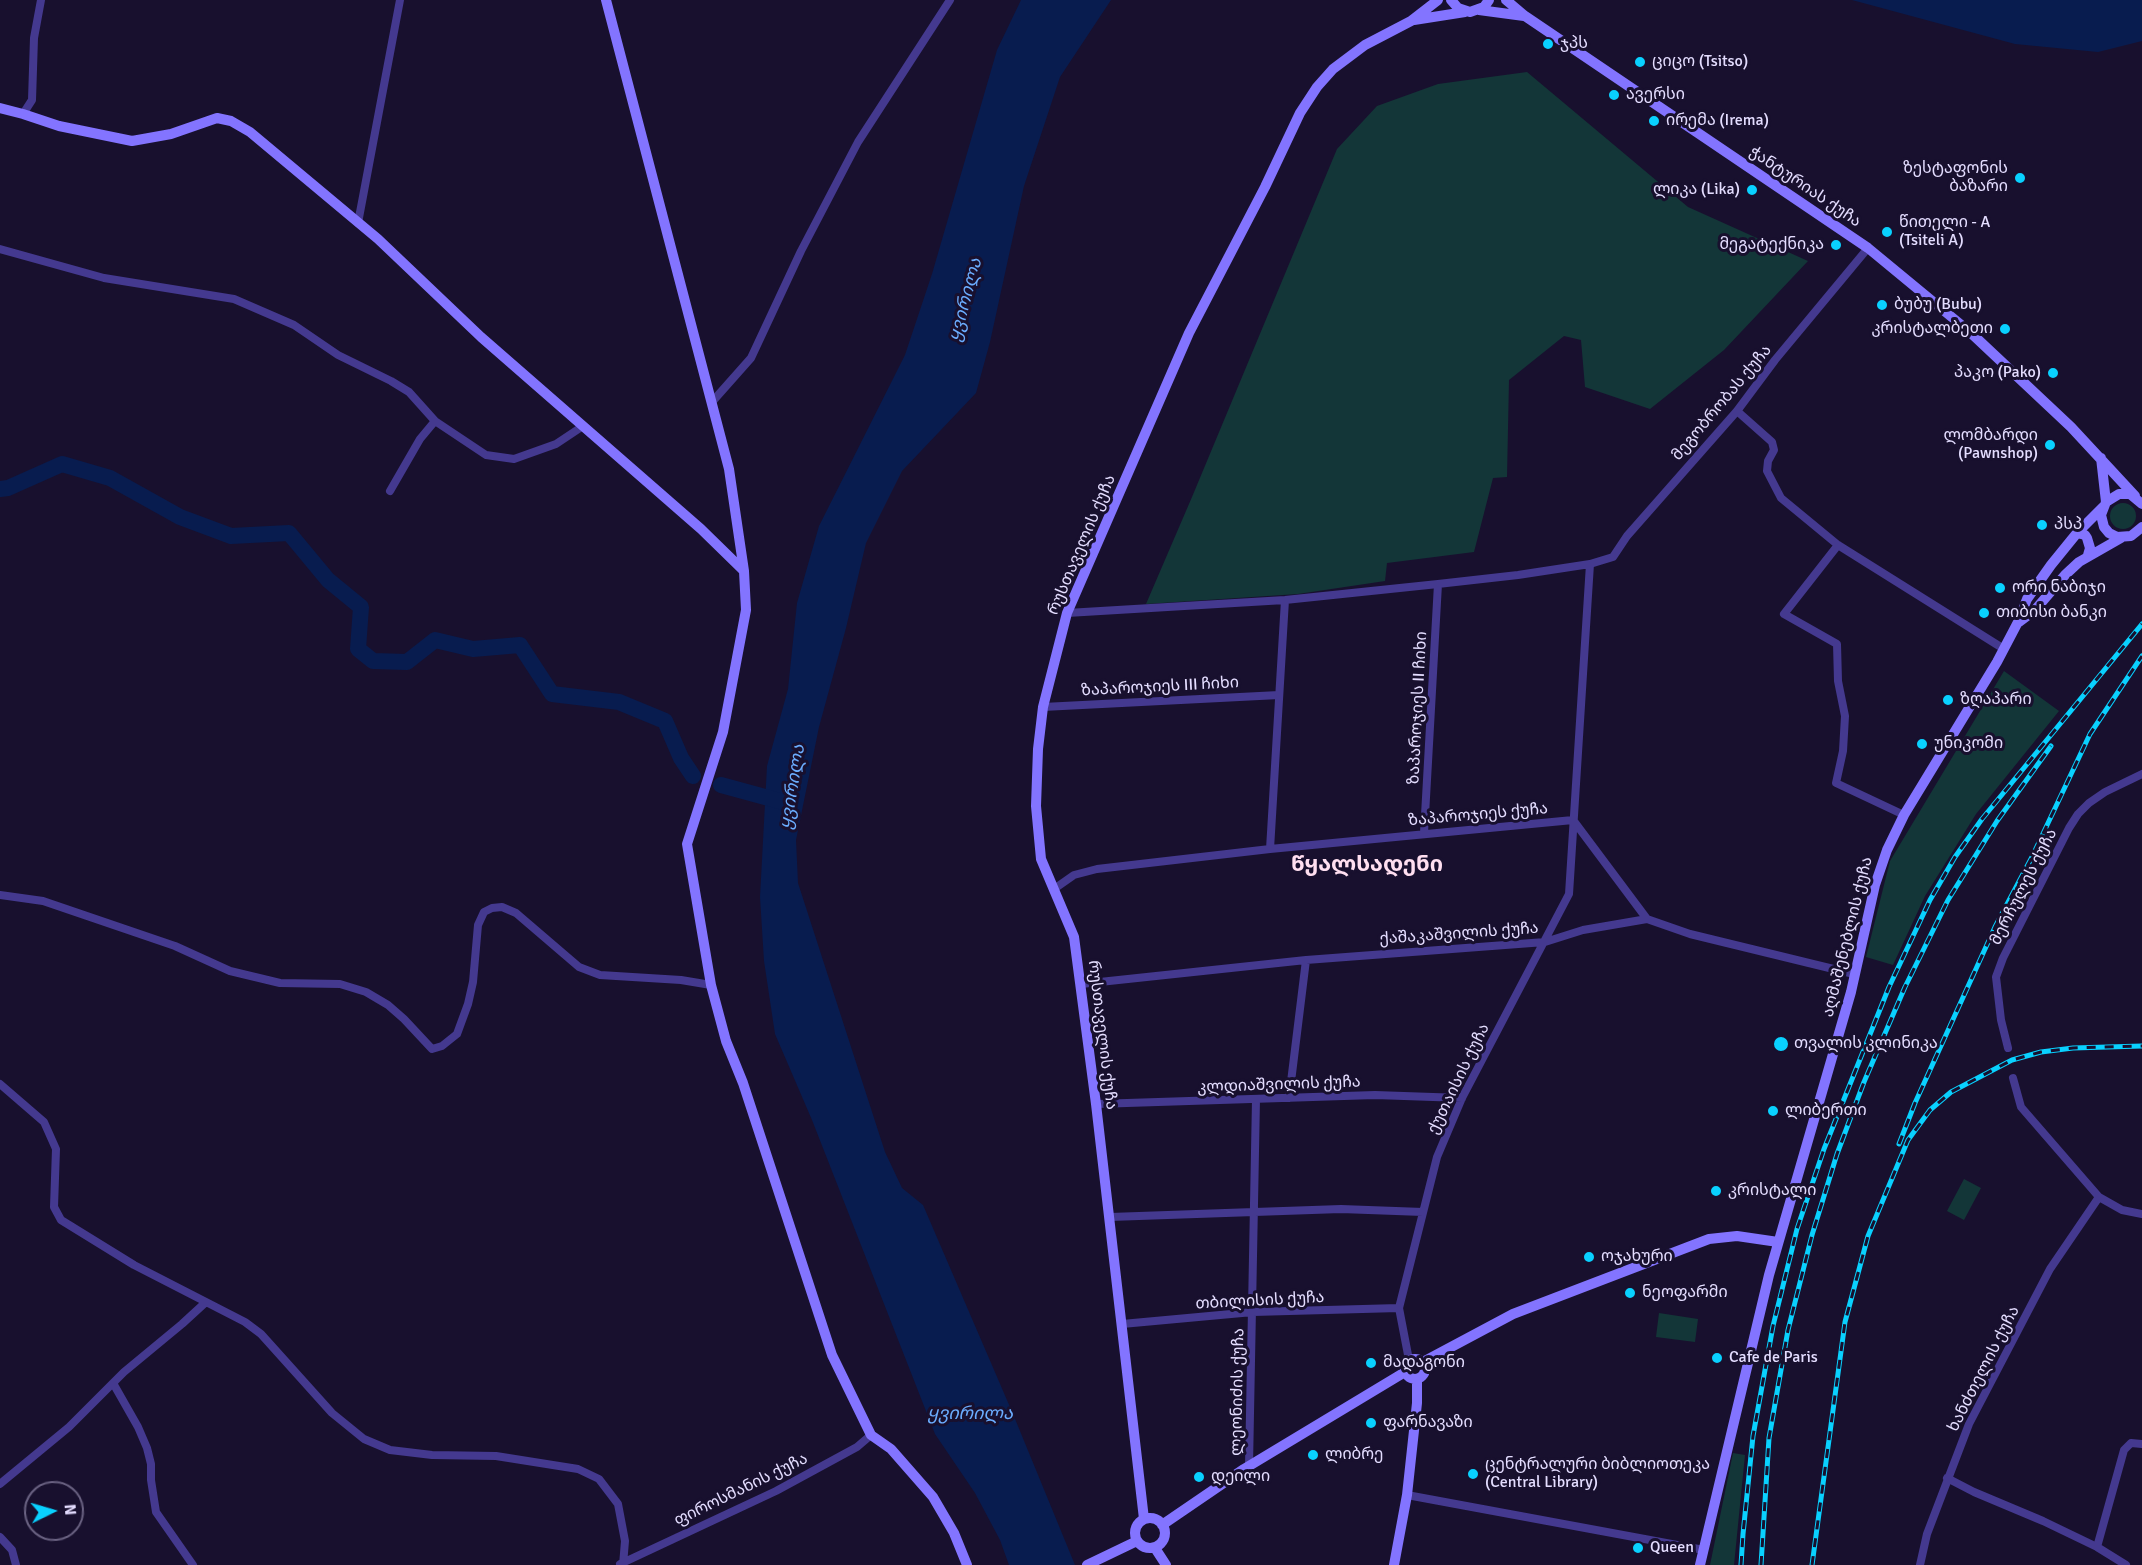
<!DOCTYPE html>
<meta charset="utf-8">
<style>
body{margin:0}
#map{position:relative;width:2142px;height:1565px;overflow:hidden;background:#18102e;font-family:Signika,sans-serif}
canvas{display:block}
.north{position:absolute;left:24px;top:1481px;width:60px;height:60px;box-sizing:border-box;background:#18102e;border:2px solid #6a6282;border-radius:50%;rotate:85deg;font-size:16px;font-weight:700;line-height:24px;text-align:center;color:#e4ddff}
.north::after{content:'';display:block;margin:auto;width:21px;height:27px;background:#09d1ff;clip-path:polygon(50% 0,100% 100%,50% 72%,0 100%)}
</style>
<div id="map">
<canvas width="2142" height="1565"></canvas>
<div class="north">N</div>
</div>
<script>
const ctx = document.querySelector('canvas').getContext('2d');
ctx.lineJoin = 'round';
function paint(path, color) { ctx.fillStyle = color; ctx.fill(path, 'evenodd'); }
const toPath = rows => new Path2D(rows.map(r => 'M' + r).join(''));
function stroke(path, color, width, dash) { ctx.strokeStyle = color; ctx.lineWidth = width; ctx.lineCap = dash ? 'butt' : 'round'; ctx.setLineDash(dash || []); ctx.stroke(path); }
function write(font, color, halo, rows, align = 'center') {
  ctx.font = font + ' Signika,"Noto Sans Georgian",sans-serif'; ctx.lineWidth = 6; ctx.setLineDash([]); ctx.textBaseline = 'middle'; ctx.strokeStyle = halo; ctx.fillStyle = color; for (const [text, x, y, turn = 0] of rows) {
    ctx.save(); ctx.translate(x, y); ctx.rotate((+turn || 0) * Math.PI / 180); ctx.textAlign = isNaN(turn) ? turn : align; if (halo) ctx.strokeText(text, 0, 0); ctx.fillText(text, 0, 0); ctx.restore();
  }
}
const green = toPath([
 [1527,72,1688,207,1808,261,1724,350,1650,409,1585,387,1581,340,1564,336,1509,380,1507,477,1493,478,1474,552,1387,563,1385,581,1298,594,1146,604,1192,497,1337,149,1377,106,1438,84],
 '2110 516a13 13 0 1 1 26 0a13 13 0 1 1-26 0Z',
 [2004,671,2059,711,1976,814,1925,896,1893,965,1866,957,1890,861],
 [1964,1179,1981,1188,1964,1220,1947,1211],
 [1659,1313,1698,1319,1695,1342,1656,1337],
 [1733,1453,1745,1455,1734,1565,1710,1565]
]);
const water = toPath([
 [1021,0,1111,0,1060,77,1024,186,990,342,976,393,902,471,866,543,846,628,819,727,796,840,798,883,885,1152,902,1188,923,1205,1013,1414,1075,1565,1009,1565,1000,1540,975,1493,935,1434,812,1120,775,1034,764,961,760,897,767,766,788,689,797,603,819,526,905,355,932,274,997,50],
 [1852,0,2142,0,2142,41,2098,52,2015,44]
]);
const river = toPath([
 [0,489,8,488,62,464,110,478,180,517,231,536,289,533,328,580,361,607,358,649,373,661,407,662,435,640,473,649,520,645,552,694,619,702,665,721,681,758,693,776],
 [721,785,787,803]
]);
const street = toPath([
 [23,114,32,100,34,38,41,0],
 [358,223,400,0],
 [0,249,104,278,234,299,294,325,338,355,391,381,409,392,435,421],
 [712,402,751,358,801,251,858,142,950,0],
 [1737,411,1772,442,1774,450,1768,461,1767,471,1781,498,1838,545,2004,649],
 [390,491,420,439,435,421,486,455,514,459,556,444,583,426],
 [1838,545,1784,614,1837,644,1838,681,1845,716,1843,751,1836,783,1904,815],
 [1067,613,1285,600,1438,584,1518,575,1590,564,1613,557,1627,536,1737,411,1775,360,1868,248],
 [1043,707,1279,695],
 [1424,833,1438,584],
 [1270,849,1285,600],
 [1054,889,1074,875,1097,869,1270,849,1573,820,1647,919,1690,934,1854,974],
 [0,895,43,901,175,946,230,971,280,983,340,984,366,992,388,1005,404,1019,432,1049,442,1046,457,1034,468,1004,473,982,478,925,484,912,492,908,502,907,516,913,579,967,600,975,681,980,711,985],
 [1081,984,1306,960,1545,942,1583,930,1647,919],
 [2008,1048,2001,1020,1996,977,2003,958,2069,828,2078,814,2089,803,2105,792,2142,774],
 [2013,1078,2021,1107,2099,1197,2122,1210,2142,1214],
 [0,1084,44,1122,56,1149,54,1207,61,1220,134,1265,245,1322,261,1334,332,1413,364,1439,390,1450,432,1455,496,1456,578,1469,599,1479,618,1504,625,1541,623,1565],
 [1289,1098,1306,960],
 [1096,1104,1375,1095,1462,1098],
 [1110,1217,1341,1209,1423,1212],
 [1122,1324,1253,1312,1399,1308],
 [1409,1360,1399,1308,1437,1157,1462,1098,1569,894,1590,564],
 [113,1383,138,1427,147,1448,151,1464,151,1480,156,1512,193,1565],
 [1249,1466,1256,1099],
 [1947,1478,1974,1492,2043,1521,2097,1547,2126,1565],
 [0,1484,69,1427,124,1372,182,1324,206,1302],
 [1407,1495,1704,1550],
 [0,1537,12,1550,16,1565],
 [2097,1547,2124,1450,2131,1443,2142,1444],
 [620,1564,776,1491,857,1447,871,1435],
 [1920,1565,1927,1534,1969,1424,2050,1269,2099,1197]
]);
const secondary = toPath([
 [606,0,729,469,744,571,746,610,723,732,687,844,711,985,726,1041,743,1083,832,1355,871,1435,891,1449,933,1497,954,1533,967,1565],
 [1451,0,1458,8,1470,12,1484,7,1489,0],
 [1506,0,1525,16,1868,248,1971,333,2071,427,2135,496],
 [1479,10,1524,16],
 [1414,20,1465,12],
 [0,108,23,114,59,126,132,141,171,134,217,118,231,121,250,132,378,239,481,337,701,529,744,571],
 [2101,458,2106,502],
 [2142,504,2130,494,2119,494,2106,502,2101,515,2104,527,2109,533,2117,537,2131,536,2142,527],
 [2077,533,2085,535,2087,538,2090,548,2088,555],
 [2019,622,2035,610,2065,575,2079,562,2121,538],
 '1405 1369a10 10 0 1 1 20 0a10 10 0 1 1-20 0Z',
 [1423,1362,1513,1314,1709,1239,1737,1236,1778,1242],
 '1135 1533a15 15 0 1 1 30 0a15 15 0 1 1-30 0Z',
 [1144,1519,1096,1104,1074,937,1041,859,1036,806,1038,749,1043,707,1067,613,1189,333,1265,187,1300,113,1317,87,1333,69,1365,45,1411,21,1438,0],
 [1162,1525,1244,1469,1405,1372],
 [1155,1548,1166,1565],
 [1087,1565,1137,1541],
 [1394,1565,1407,1495,1417,1403,1417,1379],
 [1700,1565,1769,1275,1851,992,1875,885,1887,850,1904,815,1997,662,2018,622,2027,599,2051,565,2077,533,2103,507]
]);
const rail = toPath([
 [1899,1144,1915,1103,1995,927,2032,857,2090,734,2142,656],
 [1741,1565,1743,1534,1753,1436,1773,1326,1797,1229,1824,1149,1889,987,1930,900,1955,857,1982,819,2142,624],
 [1761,1565,1769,1438,1788,1330,1812,1235,1837,1154,1864,1082,1905,987,1948,900,1997,821,2051,746],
 [1812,1565,1845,1322,1868,1236,1908,1140,1930,1110,1951,1092,2012,1060,2041,1052,2073,1048,2142,1046]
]);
const markers = [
 [1548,44,6,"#09d1ff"],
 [1640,62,6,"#09d1ff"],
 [1614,95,6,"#09d1ff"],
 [1654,121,6,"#09d1ff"],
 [2020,178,6,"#09d1ff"],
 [1752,190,6,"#09d1ff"],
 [1887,232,6,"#09d1ff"],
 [1836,245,6,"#09d1ff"],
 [1882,305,6,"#09d1ff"],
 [2005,329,6,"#09d1ff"],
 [2053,373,6,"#09d1ff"],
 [2050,445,6,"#09d1ff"],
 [2042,525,6,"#09d1ff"],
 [2000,588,6,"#09d1ff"],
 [1984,613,6,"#09d1ff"],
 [1948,700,6,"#09d1ff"],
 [1922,744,6,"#09d1ff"],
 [1781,1044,8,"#09d1ff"],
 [1773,1111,6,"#09d1ff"],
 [1716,1191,6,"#09d1ff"],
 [1589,1257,6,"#09d1ff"],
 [1630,1293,6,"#09d1ff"],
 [1717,1358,6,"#09d1ff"],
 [1371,1363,6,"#09d1ff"],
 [1371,1423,6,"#09d1ff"],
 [1313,1455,6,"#09d1ff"],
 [1473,1474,6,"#09d1ff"],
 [1199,1477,6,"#09d1ff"],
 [1638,1548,6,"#09d1ff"]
];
const poiNames = [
 ["ჯპს",1560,44],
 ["ციცო (Tsitso)",1652,62],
 ["ავერსი",1626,95],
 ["ირემა (Irema)",1666,121],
 ["ზესტაფონის",2008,169,"right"],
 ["ბაზარი",2008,187,"right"],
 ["ლიკა (Lika)",1740,190,"right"],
 ["წითელი - A",1899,223],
 ["(Tsiteli A)",1899,241],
 ["მეგატექნიკა",1824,245,"right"],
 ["ბუბუ (Bubu)",1894,305],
 ["კრისტალბეთი",1993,329,"right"],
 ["პაკო (Pako)",2041,373,"right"],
 ["ლომბარდი",2038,436,"right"],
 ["(Pawnshop)",2038,454,"right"],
 ["პსპ",2054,525],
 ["ორი ნაბიჯი",2012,588],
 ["თიბისი ბანკი",1996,613],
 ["ზღაპარი",1960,700],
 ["უნიკომი",1934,744],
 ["თვალის კლინიკა",1794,1044],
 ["ლიბერთი",1785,1111],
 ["კრისტალი",1728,1191],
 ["ოჯახური",1601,1257],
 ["ნეოფარმი",1642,1293],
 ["Cafe de Paris",1729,1358],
 ["მადაგონი",1383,1363],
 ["ფარნავაზი",1383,1423],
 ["ლიბრე",1325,1455],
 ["ცენტრალური ბიბლიოთეკა",1485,1465],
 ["(Central Library)",1485,1483],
 ["დეილი",1211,1477],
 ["Queen",1650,1548]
];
const streetNames = [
 ["ჭანტურიას ქუჩა",1805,187,34],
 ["მეგობრობას ქუჩა",1722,403,-50],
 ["რუსთაველის ქუჩა",1082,545,-67],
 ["ზაპაროჯიეს III ჩიხი",1160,687,-3],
 ["ზაპაროჯიეს II ჩიხი",1418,708,-87],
 ["ზაპაროჯიეს ქუჩა",1478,815,-5],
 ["მერჩულეს ქუჩა",2024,887,-63],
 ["ქაშაკაშვილის ქუჩა",1459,934,-4],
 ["აღმაშენებლის ქუჩა",1848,937,-76],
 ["რუსთაველის ქუჩა",1102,1035,83],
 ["ქუთაისის ქუჩა",1459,1079,-64],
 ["კლდიაშვილის ქუჩა",1279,1085,-2],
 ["თბილისის ქუჩა",1260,1301,-3],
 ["ხანძთელის ქუჩა",1984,1369,-63],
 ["ლეონიძის ქუჩა",1238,1392,-89],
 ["ფიროსმანის ქუჩა",741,1490,-26]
];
const waterNames = [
 ["ყვირილა",966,300,-75],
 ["ყვირილა",793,787,-81],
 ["ყვირილა",970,1414]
];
const districtNames = [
 ["წყალსადენი",1367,865]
];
paint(green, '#133638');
paint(water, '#081c4f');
stroke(river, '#081c4f', 16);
stroke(street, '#44398f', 8);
stroke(secondary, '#8374ff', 10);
stroke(rail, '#09d1ff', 5);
stroke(rail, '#18102e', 3, [9]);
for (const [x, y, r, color] of markers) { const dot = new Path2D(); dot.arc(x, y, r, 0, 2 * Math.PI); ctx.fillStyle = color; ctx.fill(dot); stroke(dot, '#18102e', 2); }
write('16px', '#e4ddff', '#18102e', poiNames, 'left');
write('16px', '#e4ddff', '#18102e', streetNames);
write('italic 18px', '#6badff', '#18102e', waterNames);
write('bold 22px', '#ffdff0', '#18102e', districtNames);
</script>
